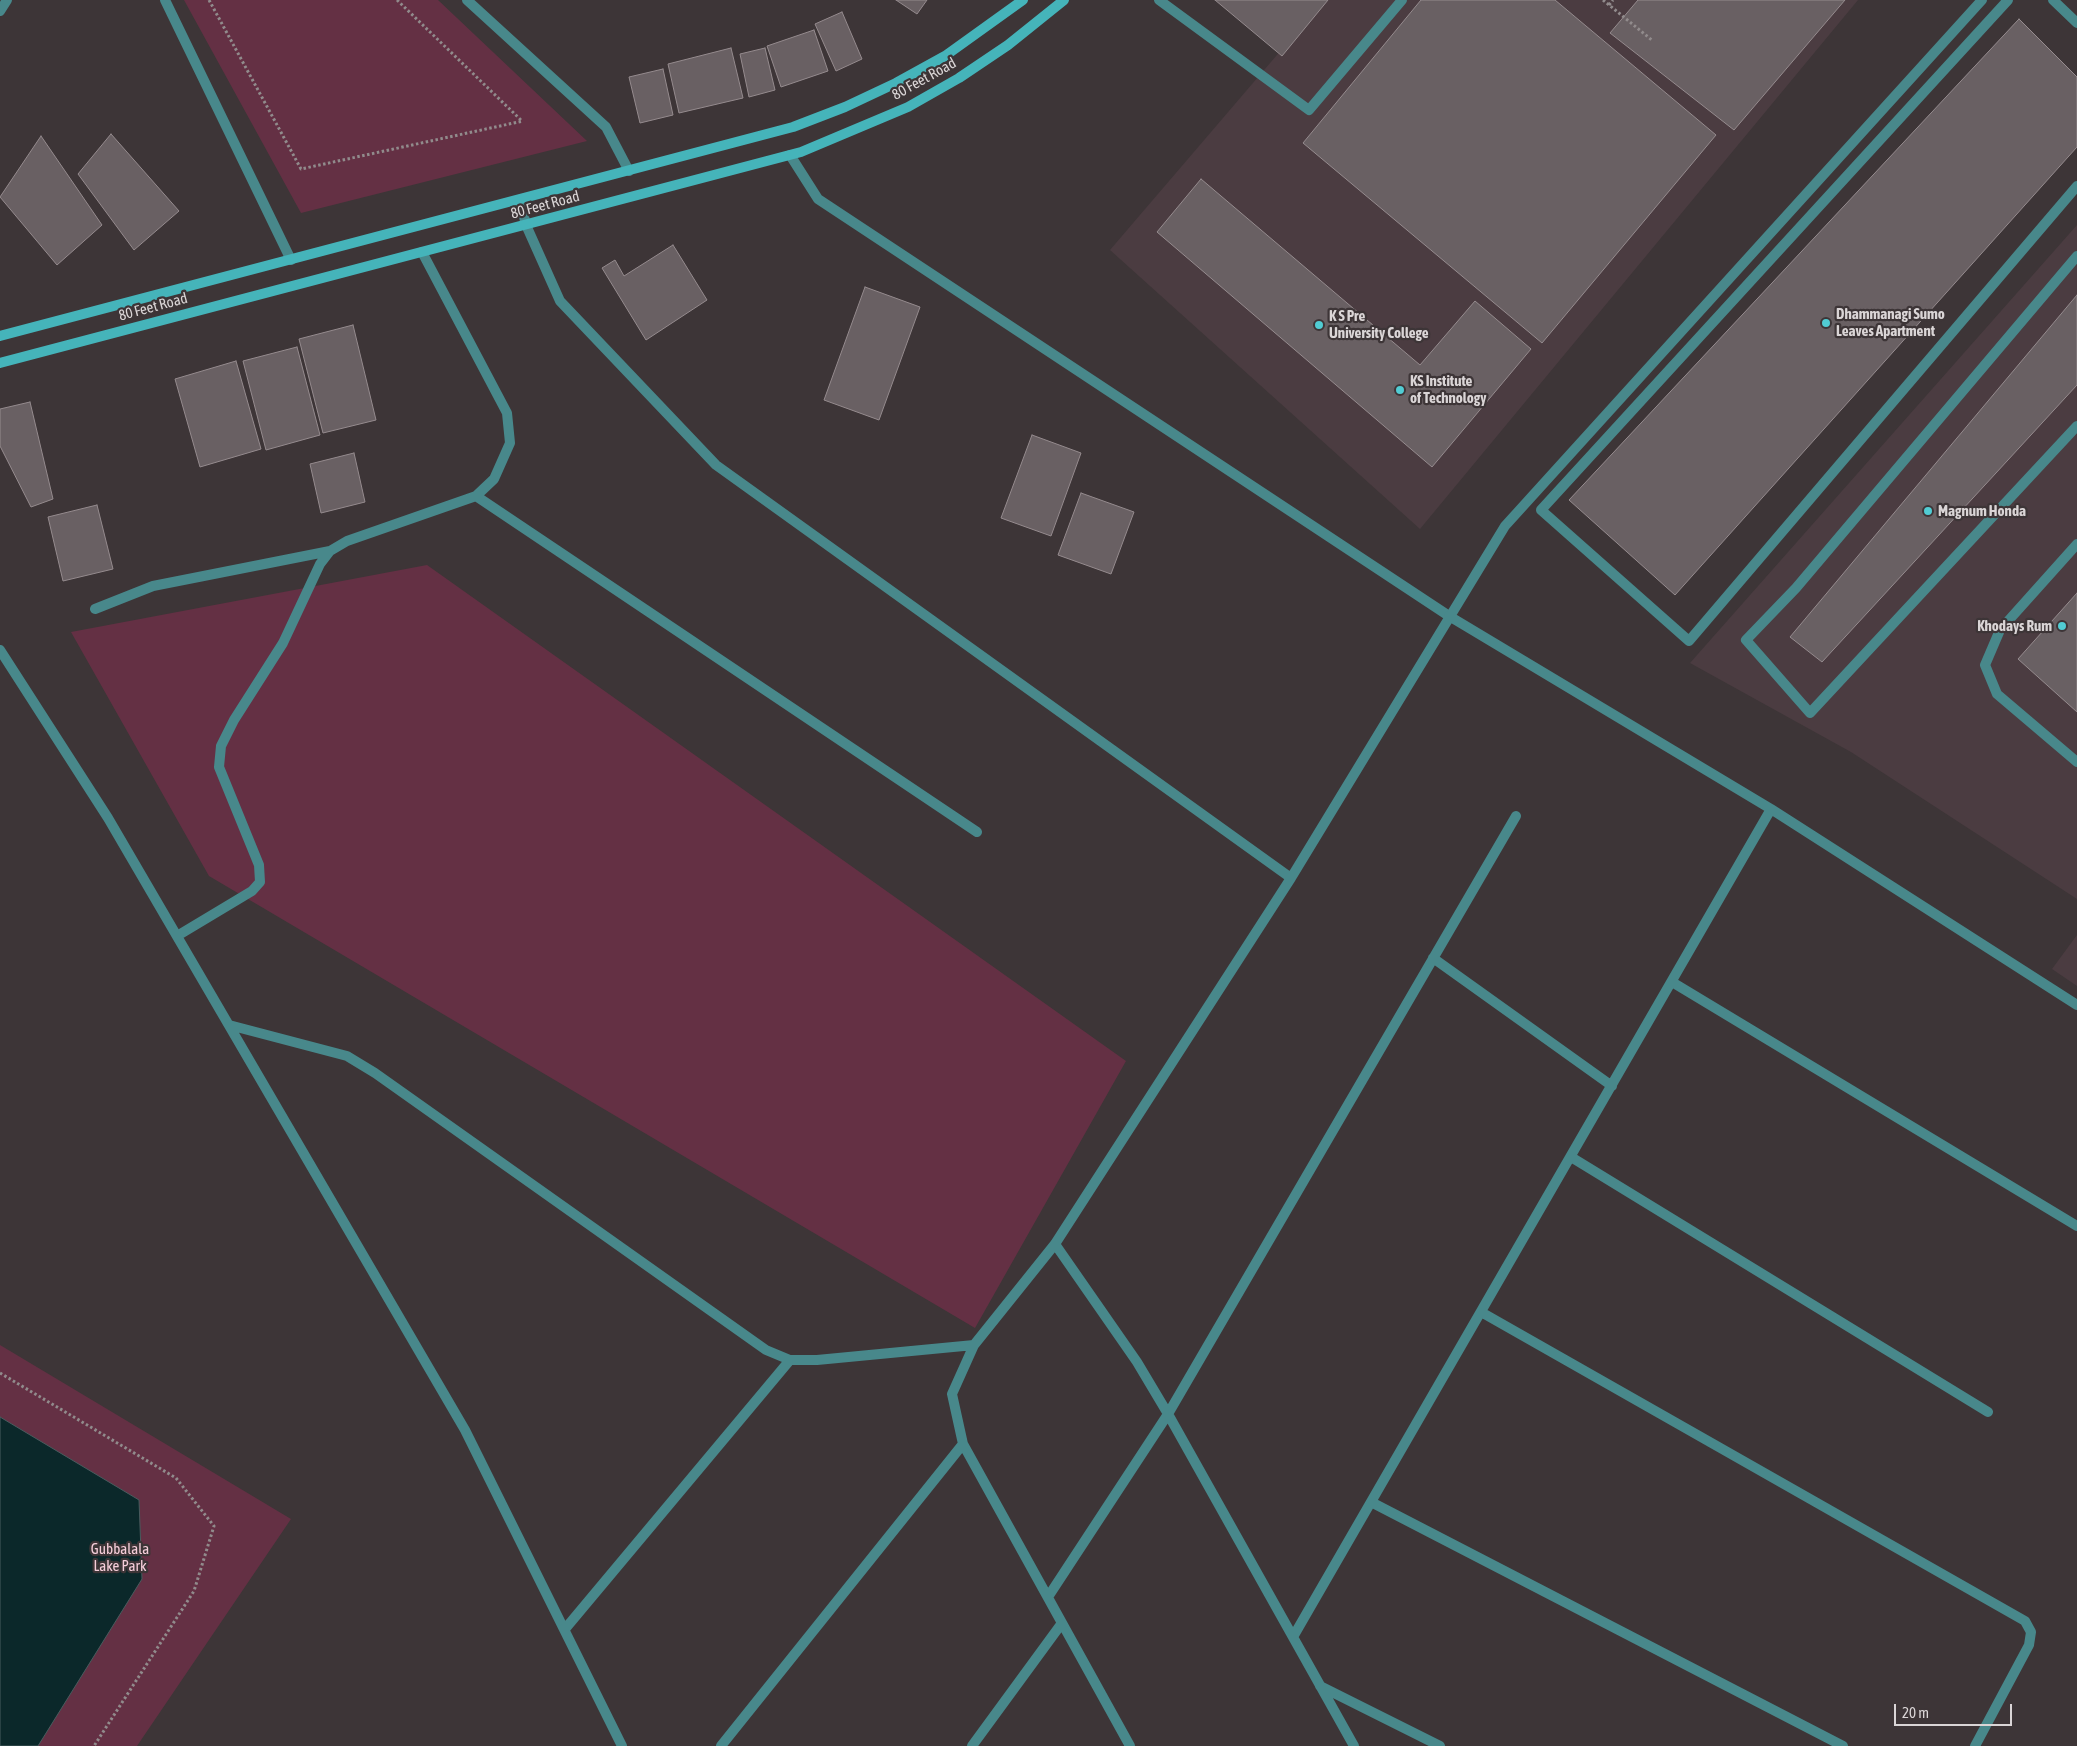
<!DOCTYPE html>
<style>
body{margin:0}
#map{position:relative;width:2077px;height:1746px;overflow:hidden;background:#3d3537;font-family:"Asap Condensed",sans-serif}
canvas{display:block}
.scale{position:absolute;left:1894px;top:1704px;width:118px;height:22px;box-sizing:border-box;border:2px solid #dad5d6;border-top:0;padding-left:6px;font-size:15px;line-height:18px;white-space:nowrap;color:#dad5d6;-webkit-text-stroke:4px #3d3537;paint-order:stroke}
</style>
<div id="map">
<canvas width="2077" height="1746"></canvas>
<div class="scale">20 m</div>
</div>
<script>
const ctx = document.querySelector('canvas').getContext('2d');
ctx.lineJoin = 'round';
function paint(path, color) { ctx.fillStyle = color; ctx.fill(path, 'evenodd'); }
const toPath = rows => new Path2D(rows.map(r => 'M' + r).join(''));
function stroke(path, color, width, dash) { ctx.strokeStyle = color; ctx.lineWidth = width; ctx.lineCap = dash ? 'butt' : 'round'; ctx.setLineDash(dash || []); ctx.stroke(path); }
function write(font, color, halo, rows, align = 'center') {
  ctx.font = font + ' "Asap Condensed",sans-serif'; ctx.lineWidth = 4.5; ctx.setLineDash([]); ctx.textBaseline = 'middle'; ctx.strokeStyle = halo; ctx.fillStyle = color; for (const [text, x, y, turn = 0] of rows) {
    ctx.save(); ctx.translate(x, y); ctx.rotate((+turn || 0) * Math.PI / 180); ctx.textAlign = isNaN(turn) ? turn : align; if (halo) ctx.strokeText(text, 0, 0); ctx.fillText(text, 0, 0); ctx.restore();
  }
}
const built = toPath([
 [1324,0,1858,0,1420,529,1110,250],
 [2077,225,2077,899,1851,752,1690,663],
 [2077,935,2077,986,2052,969]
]);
const green = toPath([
 [184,0,438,0,587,141,301,213],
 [427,565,1126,1061,975,1328,209,876,71,632],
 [0,1345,291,1519,137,1746,0,1746]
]);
const water = toPath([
 [0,1417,139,1500,142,1579,38,1746,0,1746,0,1417]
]);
const building = toPath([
 [896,0,927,0,917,14,896,0],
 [1215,0,1328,0,1282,56,1215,0],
 [1421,0,1555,0,1716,135,1542,343,1303,143,1421,0],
 [1638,0,1845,0,1734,130,1610,33,1638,0],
 [842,12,862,59,836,71,815,24,842,12],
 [2019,19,2077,77,2077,147,1675,595,1569,500,2019,19],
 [814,30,828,71,781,87,767,46,814,30],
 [731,48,743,98,679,113,668,64,731,48],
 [765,48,775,90,749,97,740,54,765,48],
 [663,69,673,115,640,123,629,77,663,69],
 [111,134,179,211,134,250,78,174,111,134],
 [41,136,102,225,57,265,0,197,41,136],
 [1201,179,1420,365,1475,301,1531,349,1432,467,1157,232,1201,179],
 [673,245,707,300,646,340,602,268,615,260,624,276,673,245],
 [865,287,920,307,879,420,824,400,865,287],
 [2077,295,2077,385,1822,662,1790,637,2077,295],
 [353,325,376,420,323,433,299,339,353,325],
 [297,347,320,435,266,450,243,361,297,347],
 [236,361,261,449,200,467,175,379,236,361],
 [30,402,53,499,31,507,0,446,0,409,30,402],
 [1032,435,1081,453,1051,536,1001,518,1032,435],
 [354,453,365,502,321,513,310,464,354,453],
 [1081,493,1134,512,1111,574,1058,555,1081,493],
 [97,505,113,569,63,581,48,517,97,505],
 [2077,593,2077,712,2018,659,2077,593]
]);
const path = toPath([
 [209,0,301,169,523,121],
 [397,0,522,121],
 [1603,0,1653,41],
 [1609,5,1613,0],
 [0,1373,176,1478,214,1526,194,1591,94,1746]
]);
const lane = toPath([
 [1159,0,1309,110,1402,0],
 [2008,0,1541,510,1689,641,2077,186],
 [2053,0,2077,23],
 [790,155,818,199,1449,616],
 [2077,256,1796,588,1746,640,1810,713,2077,426],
 [2077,544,2000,630,1985,665,1997,694,2077,762]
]);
const street = toPath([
 [165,0,291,260],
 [467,0,606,127,629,171],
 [0,11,7,0],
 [520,200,526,225,560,301,716,465,1291,878],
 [476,496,977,832],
 [95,609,153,586,330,551],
 [0,650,108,818,465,1430,622,1746],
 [1771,809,2077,1005],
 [177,936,252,891,260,882,259,865,219,767,221,746,234,720,283,643,320,564,330,551,347,541,476,496,494,479,510,443,507,413,422,252],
 [1433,958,1612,1086],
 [1672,982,2077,1226],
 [229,1025,347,1056,375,1073,766,1350,790,1360,817,1360,974,1345],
 [1571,1157,1988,1412],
 [1055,1244,1137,1362,1168,1414,1516,816],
 [1481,1312,2025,1621,2031,1632,2029,1645,1975,1746],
 [1371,1502,1843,1746],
 [1048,1597,1168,1414,1354,1746],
 [565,1629,790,1360],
 [1293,1637,1771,809,1449,616],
 [1320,1686,1440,1746],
 [721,1746,963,1444],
 [972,1746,1062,1623],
 [1130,1746,963,1444,952,1394,974,1345,1055,1244,1291,878,1505,526,1982,0]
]);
const secondary = toPath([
 [0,336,793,127,845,107,896,83,945,56,1023,0],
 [0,363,801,152,908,107,959,78,1008,45,1064,0]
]);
const markers = [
 [1826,323,5,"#51ccd3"],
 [1319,325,5,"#51ccd3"],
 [1400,390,5,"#51ccd3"],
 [1928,511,5,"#51ccd3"],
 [2062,626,5,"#51ccd3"]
];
const streetNames = [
 ["80 Feet Road",924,79,-29],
 ["80 Feet Road",545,205,-15],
 ["80 Feet Road",153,307,-15]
];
const poiNames = [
 ["Dhammanagi Sumo",1836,314],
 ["Leaves Apartment",1836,331],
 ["K S Pre",1329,316],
 ["University College",1329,333],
 ["KS Institute",1410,381],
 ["of Technology",1410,398],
 ["Magnum Honda",1938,511],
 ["Khodays Rum",2052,626,"right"]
];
const parkNames = [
 ["Gubbalala",120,1549],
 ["Lake Park",120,1566]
];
paint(built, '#4b3c41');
paint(green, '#643044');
paint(water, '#0b282a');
stroke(water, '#495c5e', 1);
paint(building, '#696063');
stroke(building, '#958b8e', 1);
stroke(path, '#918b8c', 3, [2.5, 2.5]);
stroke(lane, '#48888b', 10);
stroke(street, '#48888b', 10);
stroke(secondary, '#45b4ba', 10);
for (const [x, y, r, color] of markers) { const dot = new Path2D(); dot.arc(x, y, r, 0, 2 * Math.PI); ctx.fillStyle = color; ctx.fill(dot); stroke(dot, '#3d3537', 2); }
write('15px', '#dad5d6', '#3d3537', streetNames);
write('bold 15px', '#dad5d6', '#3d3537', poiNames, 'left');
write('15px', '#f5ceda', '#3d3537', parkNames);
</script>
